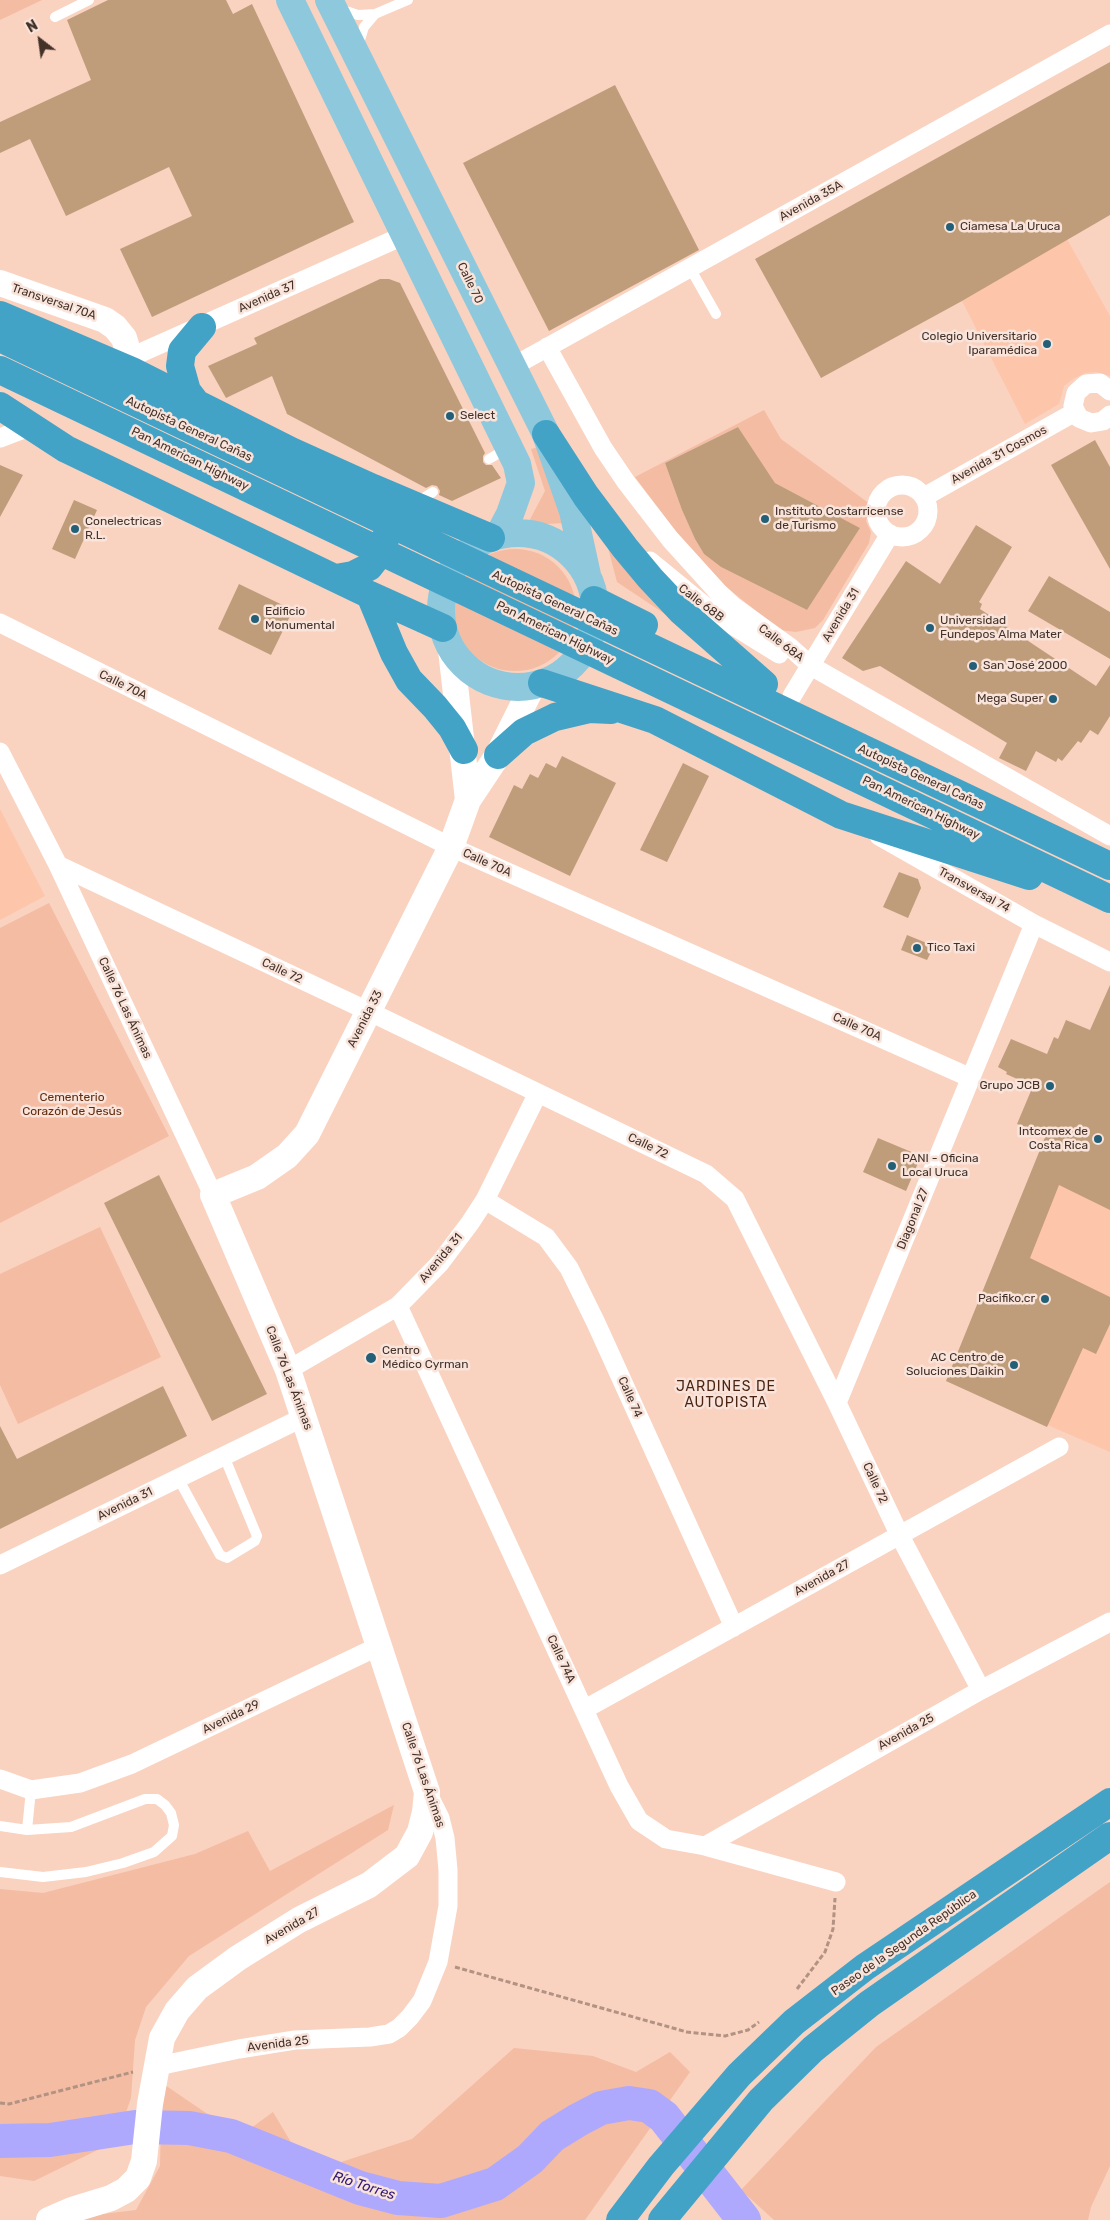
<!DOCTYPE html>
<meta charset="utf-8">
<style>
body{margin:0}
#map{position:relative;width:1110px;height:2220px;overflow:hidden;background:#fad2c0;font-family:Rubik,sans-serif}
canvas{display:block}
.north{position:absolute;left:15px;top:15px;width:50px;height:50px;-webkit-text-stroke:4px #f9e4db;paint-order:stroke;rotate:330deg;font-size:14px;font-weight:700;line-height:20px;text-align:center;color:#443128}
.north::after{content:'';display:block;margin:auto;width:18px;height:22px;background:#443128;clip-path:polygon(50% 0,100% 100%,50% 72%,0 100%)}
</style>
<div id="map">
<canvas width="1110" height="2220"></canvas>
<div class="north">N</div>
</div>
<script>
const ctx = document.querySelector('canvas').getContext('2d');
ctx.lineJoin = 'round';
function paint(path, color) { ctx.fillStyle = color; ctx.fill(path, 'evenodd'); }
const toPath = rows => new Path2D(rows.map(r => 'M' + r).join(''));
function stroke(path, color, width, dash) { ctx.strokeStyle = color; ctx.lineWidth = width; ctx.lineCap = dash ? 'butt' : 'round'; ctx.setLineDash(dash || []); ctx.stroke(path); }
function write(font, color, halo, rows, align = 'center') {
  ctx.font = font + ' Rubik,sans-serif'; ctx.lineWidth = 5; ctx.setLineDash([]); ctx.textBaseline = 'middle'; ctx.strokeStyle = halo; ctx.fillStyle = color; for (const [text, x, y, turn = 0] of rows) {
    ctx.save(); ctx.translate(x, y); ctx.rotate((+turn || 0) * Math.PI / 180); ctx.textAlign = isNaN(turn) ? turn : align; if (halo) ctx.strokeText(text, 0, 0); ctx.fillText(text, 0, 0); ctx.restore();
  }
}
const built = toPath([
 [1067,239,1110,316,1110,376,1096,372,1085,373,1073,379,1064,386,1059,404,1025,424,962,301],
 [0,809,45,896,0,920],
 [1110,986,1110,1452,946,1381]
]);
const green = toPath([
 [0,0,42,0,0,20],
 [764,410,781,439,870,504,866,521,871,532,869,543,823,620,815,628,796,632,780,630,725,586,683,541,635,477],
 [738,427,775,483,860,528,807,610,721,567,704,554,695,539,682,510,665,463],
 [542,446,565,523,527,525,545,491,531,449],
 [602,525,704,640,617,582],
 '454 610a61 61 0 1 1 122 0a61 61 0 1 1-122 0Z',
 [49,903,169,1136,0,1223,0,928],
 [100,1227,161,1357,18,1424,0,1385,0,1274],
 [394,1805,388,1830,189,1956,146,2007,135,2040,131,2098,116,2141,34,2181,0,2176,0,1889,43,1893,195,1854,248,1831,270,1871],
 [1110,1882,1110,2166,1091,2207,1088,2220,774,2220,741,2190,876,2047],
 [514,2048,593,2056,636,2072,670,2052,690,2072,585,2220,67,2220,69,2218,136,2210,160,2166,162,2083,206,2113,247,2131,273,2112,295,2149,335,2164,412,2139]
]);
const river = toPath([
 [0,2141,50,2140,135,2127,189,2128,231,2136,360,2188,398,2198,441,2201,495,2184,530,2159,552,2136,578,2120,601,2108,629,2103,649,2106,664,2117,744,2220]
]);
const building = toPath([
 [108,0,226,0,233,14,252,4,354,222,152,317,120,249,192,216,169,167,66,216,30,139,0,153,0,122,91,80,67,20],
 [1110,62,1110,215,962,301,821,378,755,259],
 [615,85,699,250,549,331,463,163],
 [380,279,389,279,400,283,485,453,483,456,483,462,486,465,492,465,501,478,452,501,439,495,440,491,437,486,432,485,426,488,287,414,272,376,226,398,208,366,257,344,254,338],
 [738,427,775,483,860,528,807,610,721,567,704,554,695,539,682,510,665,463],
 [1095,440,1110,467,1110,569,1051,465],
 [0,465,23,475,0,517],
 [74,500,97,510,75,559,52,549],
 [976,525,1012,547,979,602,982,604,980,609,1096,686,1110,665,1110,716,1098,735,1090,730,1081,743,1078,741,1062,761,1058,758,1056,762,1036,751,1026,771,999,758,1007,743,880,666,863,671,842,658,906,561,940,584],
 [1049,576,1110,612,1110,659,1028,611],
 [239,584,293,610,271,655,218,629],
 [562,756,616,783,570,876,489,837,514,785,522,789,530,774,538,778,546,763,556,768],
 [683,763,709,776,667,862,640,850],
 [899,872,918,879,921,888,908,918,883,907],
 [907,935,934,946,927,960,901,950],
 [1110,985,1110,1210,1059,1185,1030,1258,1110,1297,1110,1324,1096,1354,1083,1348,1047,1427,946,1381,1046,1135,1017,1124,1033,1086,1006,1074,1007,1072,998,1067,1011,1039,1047,1054,1054,1037,1058,1039,1066,1020,1090,1030],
 [878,1138,921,1156,906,1191,863,1172],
 [159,1175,267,1394,212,1421,104,1203],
 [163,1386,187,1436,0,1529,0,1426,17,1459]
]);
const path = toPath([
 [455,1967,687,2032,725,2036,748,2030,759,2022],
 [797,1989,825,1952,833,1929,835,1898],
 [0,2103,9,2104,133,2072]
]);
const lane = toPath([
 [340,9,358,15,375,14,408,0],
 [55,17,89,0],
 [358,46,364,27,375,14],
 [690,268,716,314],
 [489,459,508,448],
 [417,502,433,492],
 [178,1478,220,1555,227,1558,255,1541,257,1536,224,1456],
 [0,1826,27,1830,71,1827,145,1799,157,1799,165,1805,171,1813,174,1825,172,1836,154,1852,123,1863,86,1872,43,1877,0,1872],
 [27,1830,31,1790]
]);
const street = toPath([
 [547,347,603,448,626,482,670,539,718,592,733,606,791,648,811,666,1110,836],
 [129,358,405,235],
 [512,367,1110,34],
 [1110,391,1100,383,1086,384,1076,393,1073,406,1079,418,1091,423,1103,421,1110,415],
 [0,438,21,430],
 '876 511a26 26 0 1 1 52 0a26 26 0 1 1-52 0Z',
 [924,497,1075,412],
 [650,561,716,615,779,654],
 [0,623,451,847,971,1078],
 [792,696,890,534],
 [0,752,58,865,213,1195],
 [879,836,1034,924,1110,962],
 [58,865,368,1011,706,1174,735,1199,837,1403,900,1536,981,1690],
 [485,1200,546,1237,569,1268,596,1323,734,1627],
 [398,1306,619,1786,639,1821,666,1839,705,1846,836,1882],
 [288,1370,398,1306,440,1263,470,1223,485,1200,538,1093],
 [837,1403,1034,924],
 [0,1565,304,1417],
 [585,1709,1059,1447],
 [0,1779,31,1790,80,1783,132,1764,379,1646],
 [705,1846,981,1690,1110,1622],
 [158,2066,239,2049,295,2040,370,2037,389,2034,399,2028,410,2017,422,2001,438,1962,448,1906,448,1870,445,1838,440,1818,427,1792]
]);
const secondary = toPath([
 [0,283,105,320,115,327,124,338,134,372],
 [451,650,468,800],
 [49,2220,72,2210,111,2198,126,2190,138,2178,144,2161,150,2104,162,2038,177,2011,197,1988,238,1958,299,1920,369,1885,407,1856,420,1832,425,1812,427,1792,288,1370,213,1195,257,1177,287,1156,307,1134,451,847,468,800,498,755,533,685]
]);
const primary = toPath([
 [290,0,517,464,521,483,510,514,499,535],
 [329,0,546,434,573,511,587,575],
 '441 610a77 77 0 1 1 154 0a77 77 0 1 1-154 0Z'
]);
const highway = toPath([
 [0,315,134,372,291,451,373,488,491,538],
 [0,338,1110,866],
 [0,370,1110,899],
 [197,404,187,391,180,366,182,351,202,327],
 [0,406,66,449,370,595,443,628],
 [546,434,586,496,625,548,650,578,681,611,764,684],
 [336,578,353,575,369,567,380,553,387,534],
 [370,595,394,653,409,680,435,707,452,728,464,750],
 [594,600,644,625],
 [542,683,655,720,841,815,1029,876],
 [498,755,524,732,555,717,589,709,611,710],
 [620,2220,661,2166,739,2075,794,2022,865,1967,1110,1802],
 [662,2220,761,2100,813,2049,869,2004,1110,1836]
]);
const markers = [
 [950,227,5,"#236077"],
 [1047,344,5,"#236077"],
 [450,416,5,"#236077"],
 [765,519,5,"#236077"],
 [75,529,5,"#236077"],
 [255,619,5,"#236077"],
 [930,628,5,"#236077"],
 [973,666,5,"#236077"],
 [1053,699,5,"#236077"],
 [917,948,5,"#236077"],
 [1050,1086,5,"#236077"],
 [1098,1139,5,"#236077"],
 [892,1166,5,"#236077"],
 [1045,1299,5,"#236077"],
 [371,1358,6,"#236077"],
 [1014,1365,5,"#236077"]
];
const streetNames = [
 ["Avenida 35A",811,201,-29],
 ["Calle 70",470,283,64],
 ["Avenida 37",267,297,-24],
 ["Transversal 70A",54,302,19],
 ["Autopista General Cañas",189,429,25],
 ["Avenida 31 Cosmos",999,455,-29],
 ["Pan American Highway",190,459,26],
 ["Autopista General Cañas",555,603,25],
 ["Calle 68B",701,603,37],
 ["Avenida 31",841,615,-59],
 ["Pan American Highway",555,633,26],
 ["Calle 68A",781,643,37],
 ["Calle 70A",123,685,26],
 ["Autopista General Cañas",921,777,25],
 ["Pan American Highway",921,808,26],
 ["Calle 70A",487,863,24],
 ["Transversal 74",974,890,29],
 ["Calle 72",282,971,25],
 ["Calle 76 Las Ánimas",125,1008,65],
 ["Avenida 33",365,1019,-63],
 ["Calle 70A",857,1027,24],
 ["Calle 72",648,1146,26],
 ["Diagonal 27",913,1219,-68],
 ["Avenida 31",441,1258,-50],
 ["Calle 76 Las Ánimas",289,1378,69],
 ["Calle 74",630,1397,66],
 ["Calle 72",875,1483,65],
 ["Avenida 31",125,1504,-26],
 ["Avenida 27",822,1578,-29],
 ["Calle 74A",561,1659,65],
 ["Avenida 29",231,1717,-26],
 ["Avenida 25",906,1732,-29],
 ["Calle 76 Las Ánimas",423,1775,71],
 ["Avenida 27",292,1926,-30],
 ["Paseo de la Segunda República",904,1943,-35],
 ["Avenida 25",278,2044,-7]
];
const poiNames = [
 ["Ciamesa La Uruca",960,227],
 ["Colegio Universitario",1037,337,"right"],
 ["Iparamédica",1037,351,"right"],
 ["Select",460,416],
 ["Instituto Costarricense",775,512],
 ["de Turismo",775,526],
 ["Conelectricas",85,522],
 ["R.L.",85,536],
 ["Edificio",265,612],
 ["Monumental",265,626],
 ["Universidad",940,621],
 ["Fundepos Alma Mater",940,635],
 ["San José 2000",983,666],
 ["Mega Super",1043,699,"right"],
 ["Tico Taxi",927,948],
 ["Grupo JCB",1040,1086,"right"],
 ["Intcomex de",1088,1132,"right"],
 ["Costa Rica",1088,1146,"right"],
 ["PANI - Oficina",902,1159],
 ["Local Uruca",902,1173],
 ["Pacifiko.cr",1035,1299,"right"],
 ["Centro",382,1351],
 ["Médico Cyrman",382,1365],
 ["AC Centro de",1004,1358,"right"],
 ["Soluciones Daikin",1004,1372,"right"]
];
const parkNames = [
 ["Cementerio",72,1098],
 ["Corazón de Jesús",72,1112]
];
const neighbourhoodNames = [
 ["JARDINES DE",726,1387],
 ["AUTOPISTA",726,1403]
];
const waterNames = [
 ["Río Torres",364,2186,18]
];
paint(built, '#fdc5aa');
paint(green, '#f4bca2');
stroke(river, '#afa9fd', 34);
paint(building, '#c09d7a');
stroke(path, '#b19283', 3, [5, 2.5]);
stroke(lane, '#fff', 10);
stroke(street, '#fff', 19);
stroke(secondary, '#fff', 26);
stroke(primary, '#8ec8dd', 28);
stroke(highway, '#43a3c7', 28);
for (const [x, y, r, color] of markers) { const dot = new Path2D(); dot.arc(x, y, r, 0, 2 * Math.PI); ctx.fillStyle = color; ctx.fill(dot); stroke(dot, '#f9e4db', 2); }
write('12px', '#443128', '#f9e4db', streetNames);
write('12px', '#443128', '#f9e4db', poiNames, 'left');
write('12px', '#622b0c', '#f9e4db', parkNames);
ctx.letterSpacing = '1px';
write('14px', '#4b2512', '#f9e4db', neighbourhoodNames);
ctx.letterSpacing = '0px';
write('italic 14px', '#301676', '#f9e4db', waterNames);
</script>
